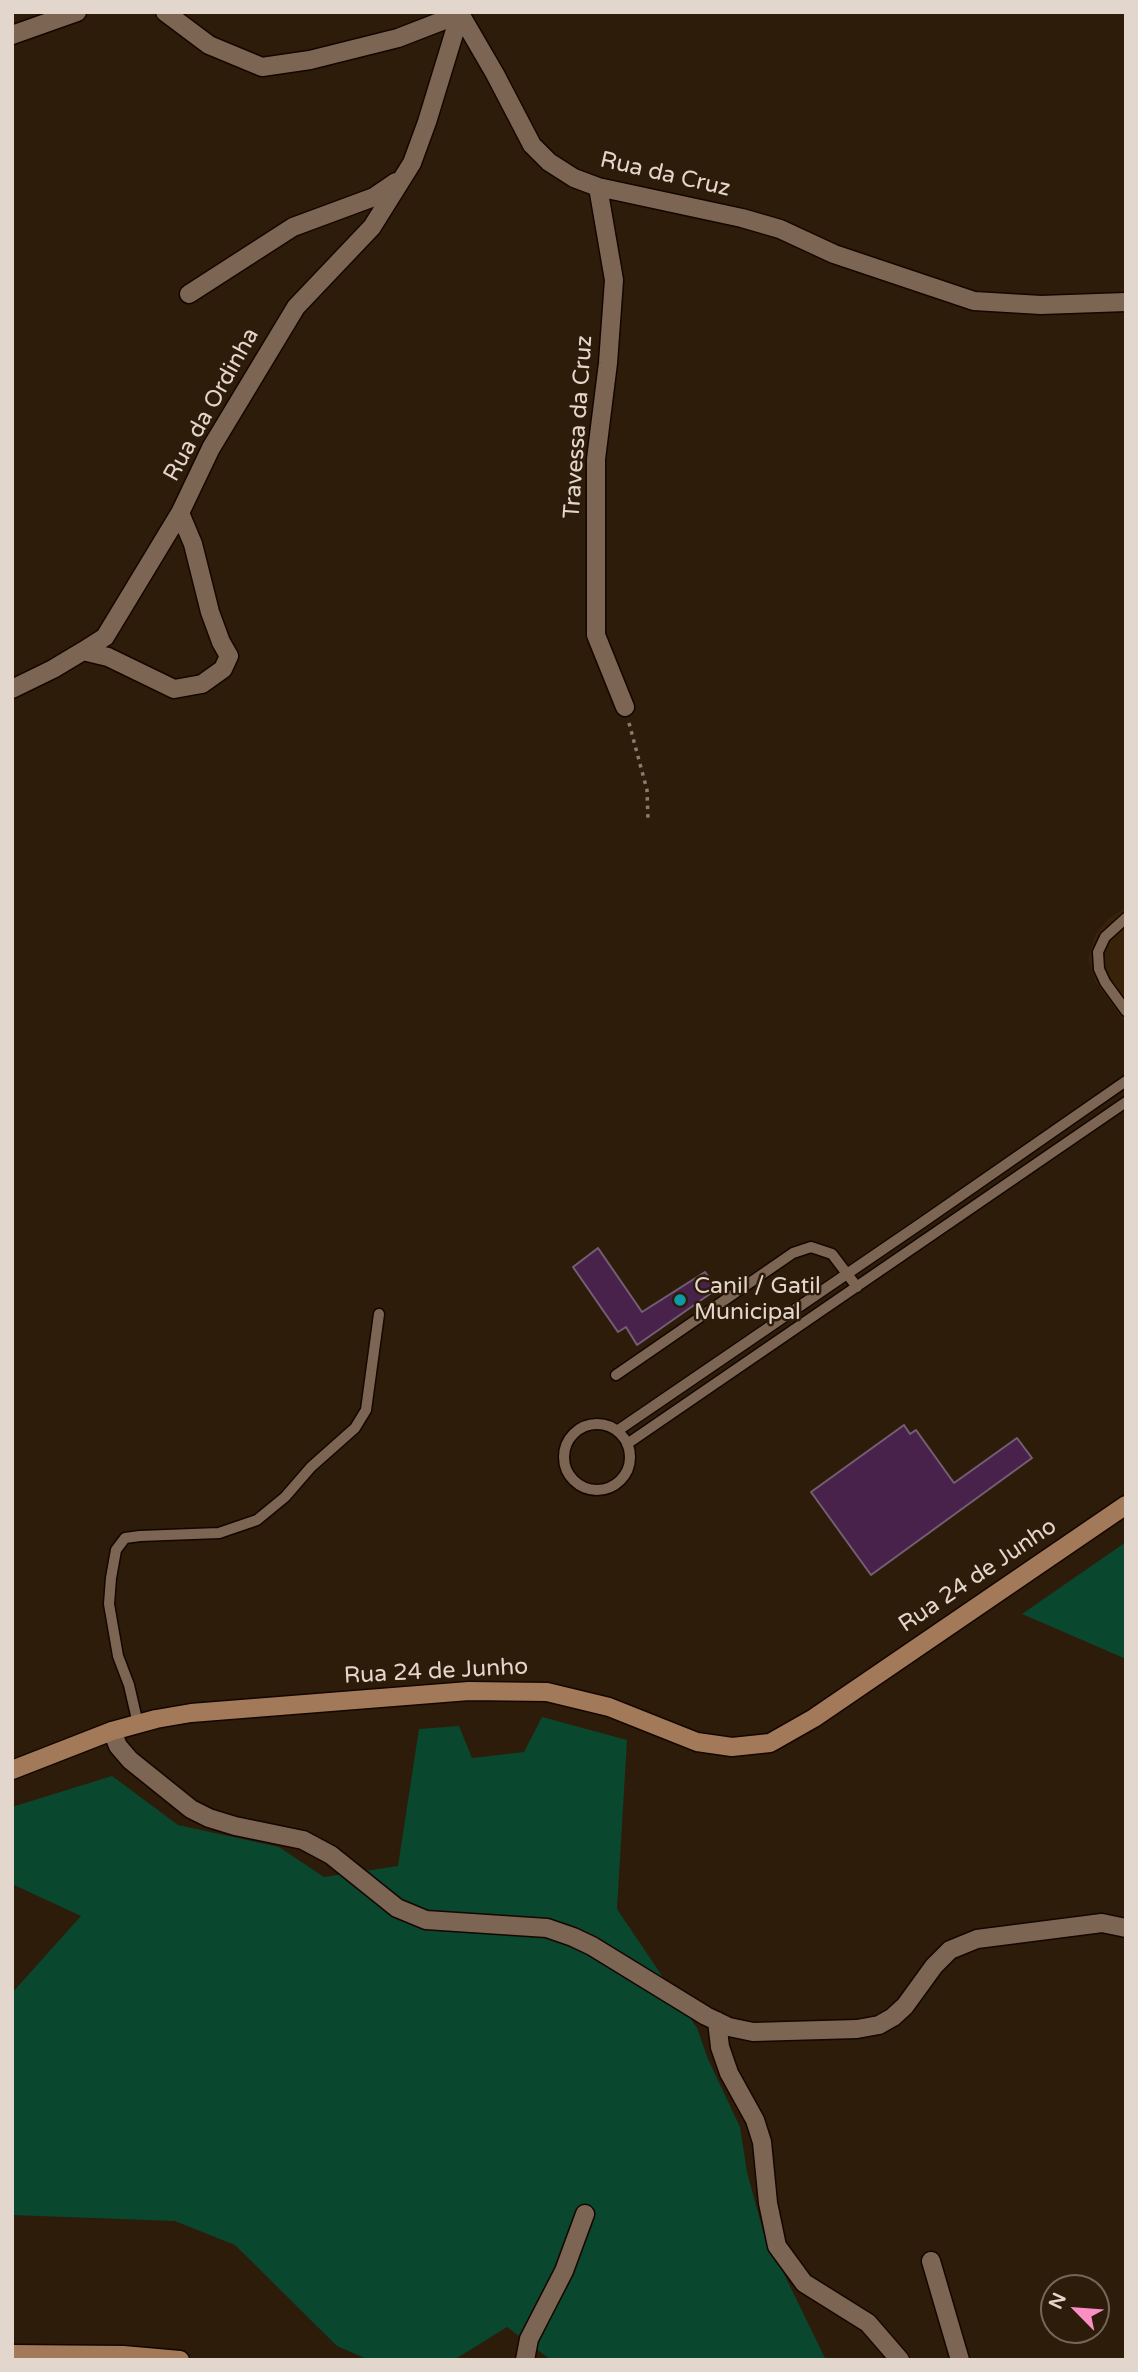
<!DOCTYPE html>
<style>
body{margin:0}
#map{position:relative;width:1138px;height:2372px;overflow:hidden;background:#2e1c0a;font-family:"Varela Round",sans-serif}
canvas{display:block}
.frame{position:absolute;inset:0;border:14px solid #e3d6cc;pointer-events:none}
.north{position:absolute;left:1040px;top:2274px;width:70px;height:70px;box-sizing:border-box;background:#2e1c0a;border:2px solid #766658;border-radius:50%;rotate:295deg;font-size:19px;font-weight:700;line-height:28px;text-align:center;color:#e3d6cc}
.north::after{content:'';display:block;margin:auto;width:24px;height:32px;background:#fb8fc3;clip-path:polygon(50% 0,100% 100%,50% 72%,0 100%)}
</style>
<div id="map">
<canvas width="1138" height="2372"></canvas>
<div class="frame"></div>
<div class="north">N</div>
</div>
<script>
const ctx = document.querySelector('canvas').getContext('2d');
ctx.lineJoin = 'round';
function paint(path, color) { ctx.fillStyle = color; ctx.fill(path, 'evenodd'); }
const toPath = rows => new Path2D(rows.map(r => 'M' + r).join(''));
function stroke(path, color, width, dash) { ctx.strokeStyle = color; ctx.lineWidth = width; ctx.lineCap = dash ? 'butt' : 'round'; ctx.setLineDash(dash || []); ctx.stroke(path); }
function write(font, color, halo, rows, align = 'center') {
  ctx.font = font + ' "Varela Round",sans-serif'; ctx.lineWidth = 5; ctx.setLineDash([]); ctx.textBaseline = 'middle'; ctx.strokeStyle = halo; ctx.fillStyle = color; for (const [text, x, y, turn = 0] of rows) {
    ctx.save(); ctx.translate(x, y); ctx.rotate((+turn || 0) * Math.PI / 180); ctx.textAlign = isNaN(turn) ? turn : align; if (halo) ctx.strokeText(text, 0, 0); ctx.fillText(text, 0, 0); ctx.restore();
  }
}
const built = toPath([
 [1126,907,1126,1024,1095,981,1088,959,1095,935,1107,920]
]);
const green = toPath([
 [1126,1542,1126,1659,1022,1614],
 [542,1717,627,1740,617,1909,697,2028,708,2059,740,2127,747,2172,763,2231,826,2360,551,2360,507,2327,454,2360,369,2360,337,2346,235,2245,175,2221,12,2215,12,1993,81,1916,12,1884,12,1807,112,1776,178,1825,279,1847,324,1877,398,1866,419,1729,459,1726,472,1758,524,1752]
]);
const building = toPath([
 [598,1248,642,1312,705,1272,717,1289,637,1345,626,1327,618,1332,573,1267,598,1248],
 [904,1425,910,1434,916,1430,954,1483,1017,1438,1032,1458,871,1575,811,1492,904,1425]
]);
const path = toPath([
 [629,723,647,790,648,819]
]);
const service = toPath([
 [1126,918,1105,937,1098,952,1099,969,1105,982,1126,1011],
 [616,1375,793,1253,811,1247,832,1254,857,1287],
 '564 1457a33 33 0 1 1 66 0a33 33 0 1 1-66 0Z',
 [617,1431,923,1222,1126,1081],
 [627,1444,1126,1102],
 [138,1724,129,1685,118,1656,109,1604,111,1578,116,1550,125,1538,140,1536,219,1533,257,1520,285,1497,311,1467,355,1428,366,1410,379,1314]
]);
const minor = toPath([
 [165,12,209,45,262,67,310,60,398,38,460,14],
 [459,12,495,74,532,145,549,162,574,178,598,187,742,218,780,229,834,254,974,301,1041,305,1126,302],
 [12,35,77,12],
 [598,187,614,280,608,363,596,459,596,635,625,707],
 [189,294,293,227,374,197,396,182],
 [83,651,105,637,180,513],
 [12,689,53,669,83,651,108,657,174,689,202,684,223,669,229,656,221,642,210,612,193,544,180,513,211,448,296,307,372,227,412,163,427,122,460,14],
 [112,1731,118,1746,130,1760,191,1809,209,1818,235,1826,303,1840,331,1855,397,1908,426,1920,547,1928,573,1937,592,1946,706,2016,729,2027,753,2032,857,2029,879,2025,893,2017,905,2006,934,1966,950,1950,977,1939,1102,1923,1126,1928],
 [717,2021,720,2047,729,2073,755,2120,762,2142,768,2203,777,2246,804,2283,868,2323,900,2360],
 [931,2261,960,2360],
 [525,2360,529,2339,564,2271,585,2214]
]);
const secondary = toPath([
 [12,1770,112,1731,156,1719,191,1713,469,1691,547,1692,609,1707,697,1742,732,1747,770,1743,814,1718,1126,1505],
 [12,2354,123,2355,180,2360]
]);
const markers = [
 [680,1300,7,"#0f9aa8"]
];
const streetNames = [
 ["Rua da Cruz",665,175,13],
 ["Rua da Ordinha",212,405,-61],
 ["Travessa da Cruz",579,427,-86],
 ["Rua 24 de Junho",978,1576,-34],
 ["Rua 24 de Junho",436,1672,-3]
];
const poiNames = [
 ["Canil / Gatil",694,1287],
 ["Municipal",694,1313]
];
paint(built, '#39220a');
paint(green, '#09472f');
paint(building, '#49224c');
stroke(building, '#735f74', 2);
stroke(service, '#150600', 13);
stroke(minor, '#150600', 21);
stroke(secondary, '#150600', 21);
stroke(path, '#8b7c6e', 3.5, [3.5, 5]);
stroke(service, '#7c6653', 10);
stroke(minor, '#7c6653', 18);
stroke(secondary, '#a27a59', 18);
for (const [x, y, r, color] of markers) { const dot = new Path2D(); dot.arc(x, y, r, 0, 2 * Math.PI); ctx.fillStyle = color; ctx.fill(dot); stroke(dot, '#2e1c0a', 2.5); }
write('23px', '#e3d6cc', '#2e1c0a', streetNames);
write('23px', '#e3d6cc', '#2e1c0a', poiNames, 'left');
</script>
